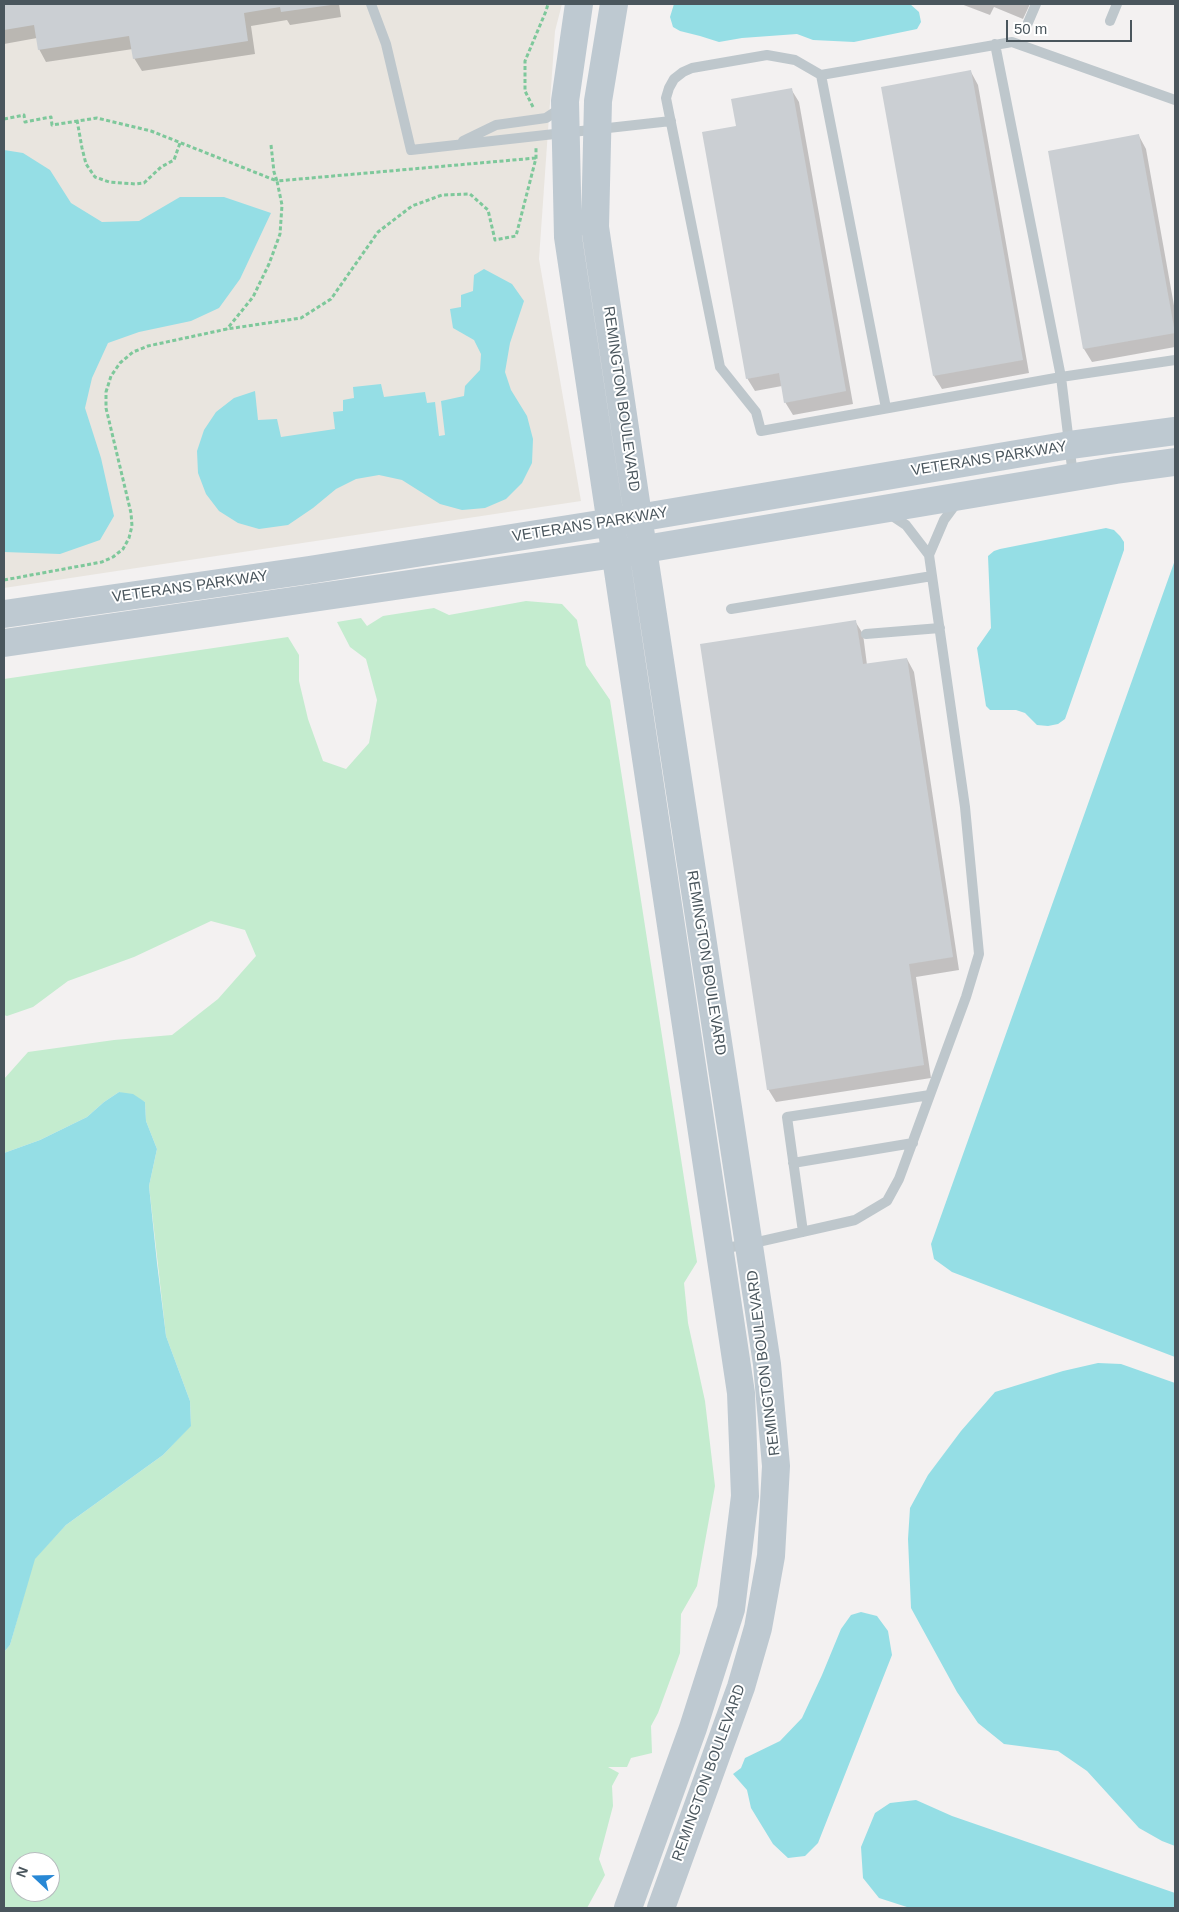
<!DOCTYPE html>
<style>
body{margin:0}
#map{position:relative;width:1179px;height:1912px;overflow:hidden;background:#f3f1f1;font-family:Helvetica,sans-serif}
canvas{display:block}
.frame{position:absolute;inset:0;border:5px solid #4a565d;pointer-events:none}
.north{position:absolute;left:10px;top:1852px;width:50px;height:50px;box-sizing:border-box;background:#fff;border:1px solid #b7bbbe;border-radius:50%;rotate:291deg;font-size:14px;font-weight:700;line-height:20px;text-align:center;color:#4a565d}
.north::after{content:'';display:block;margin:auto;width:18px;height:22px;background:#2888d5;clip-path:polygon(50% 0,100% 100%,50% 72%,0 100%)}
.scale{position:absolute;left:1006px;top:20px;width:126px;height:22px;box-sizing:border-box;border:2px solid #4a565d;border-top:0;padding-left:6px;font-size:15px;line-height:18px;white-space:nowrap;color:#4a565d;-webkit-text-stroke:4px #fff;paint-order:stroke}
</style>
<div id="map">
<canvas width="1179" height="1912"></canvas>
<div class="frame"></div>
<div class="north">N</div>
<div class="scale">50 m</div>
</div>
<script>
const ctx = document.querySelector('canvas').getContext('2d');
ctx.lineJoin = 'round';
function paint(path, color) { ctx.fillStyle = color; ctx.fill(path, 'evenodd'); }
const toPath = rows => new Path2D(rows.map(r => 'M' + r).join(''));
function stroke(path, color, width, dash) { ctx.strokeStyle = color; ctx.lineWidth = width; ctx.lineCap = dash ? 'butt' : 'round'; ctx.setLineDash(dash || []); ctx.stroke(path); }
function write(font, color, halo, rows, align = 'center') {
  ctx.font = font + ' Helvetica,sans-serif'; ctx.lineWidth = 4; ctx.setLineDash([]); ctx.textBaseline = 'middle'; ctx.strokeStyle = halo; ctx.fillStyle = color; for (const [text, x, y, turn = 0] of rows) {
    ctx.save(); ctx.translate(x, y); ctx.rotate((+turn || 0) * Math.PI / 180); ctx.textAlign = isNaN(turn) ? turn : align; if (halo) ctx.strokeText(text, 0, 0); ctx.fillText(text, 0, 0); ctx.restore();
  }
}
const commercial = toPath([
 [4,4,562,4,555,31,539,259,581,501,4,588]
]);
const green = toPath([
 [526,601,562,604,577,620,586,665,610,700,697,1262,684,1283,688,1323,705,1401,715,1486,697,1586,681,1614,680,1653,658,1713,651,1726,652,1753,631,1758,627,1767,608,1767,619,1773,612,1786,613,1806,599,1859,605,1875,587,1908,4,1908,4,1652,10,1645,34,1559,66,1525,163,1455,191,1425,190,1401,166,1336,149,1186,157,1149,146,1121,145,1102,119,1092,104,1102,87,1117,40,1140,4,1153,4,1079,28,1052,114,1040,172,1035,218,999,256,956,245,930,211,921,134,957,68,981,33,1007,7,1016,4,1015,4,679,288,637,299,655,299,681,308,719,323,761,346,769,369,743,377,700,366,659,350,647,337,622,361,618,367,626,383,616,434,608,449,615],
 [20,1862,50,1862,50,1892,20,1892]
]);
const water = toPath([
 [674,4,910,4,919,12,921,22,917,29,854,42,813,40,797,34,742,38,719,42,700,36,680,31,673,27,670,17],
 [4,150,23,153,50,170,71,203,102,222,139,221,180,197,224,197,271,213,240,279,219,308,191,321,139,332,108,343,92,378,85,408,101,458,114,516,100,540,60,554,4,552],
 [484,269,512,284,524,301,510,343,505,372,511,390,527,416,533,439,532,463,522,483,506,499,485,508,462,510,440,504,402,480,379,475,356,479,336,489,313,508,288,525,259,529,238,523,219,511,206,494,198,473,197,451,204,430,216,412,234,398,255,391,258,420,277,419,281,437,335,429,333,412,343,411,343,400,354,398,353,387,381,384,384,397,425,392,427,403,435,402,439,436,445,435,441,401,464,396,465,386,480,370,481,354,474,340,453,328,450,309,461,307,461,295,473,291,474,275],
 [1106,528,1114,530,1120,536,1124,542,1124,550,1065,719,1058,724,1048,726,1037,725,1025,713,1016,710,990,710,986,706,977,648,991,628,988,556,994,551,1000,549],
 [1175,560,1175,1357,952,1272,934,1259,931,1244],
 [119,1092,133,1094,145,1102,146,1121,157,1149,149,1186,157,1263,166,1336,190,1401,191,1426,163,1455,66,1525,35,1559,10,1645,4,1652,4,1153,40,1140,87,1117,104,1102],
 [1098,1363,1121,1364,1175,1383,1175,1846,1162,1841,1139,1828,1087,1771,1058,1751,1004,1744,978,1723,957,1692,911,1608,908,1539,910,1508,928,1475,961,1431,995,1392,1063,1371],
 [861,1612,877,1616,888,1631,892,1655,818,1843,805,1856,788,1858,773,1844,751,1808,747,1790,733,1774,741,1768,745,1758,780,1741,802,1718,822,1675,841,1629,851,1615],
 [916,1800,952,1816,1175,1893,1175,1908,910,1908,879,1898,863,1878,861,1847,875,1813,890,1803]
]);
const shadow = toPath([
 [4,4,339,4,341,17,290,25,287,20,251,26,255,54,142,71,134,58,133,49,46,62,39,49,37,38,4,44],
 [961,4,1030,4,1023,19,994,7,990,15],
 [971,72,978,85,1029,373,942,389,934,376],
 [791,89,799,102,853,404,793,415,785,402,782,386,755,391,747,378,737,127],
 [1139,136,1146,149,1175,311,1175,347,1092,362,1084,349,1049,152],
 [855,621,863,634,867,665,907,659,914,672,959,970,916,977,931,1078,776,1102,768,1089]
]);
const building = toPath([
 [4,4,331,4,331,5,281,12,280,7,244,13,248,41,133,59,129,36,38,50,34,25,4,30],
 [971,70,1023,360,933,376,881,87],
 [792,88,846,391,784,403,779,373,746,379,702,132,736,126,731,99],
 [1139,134,1175,333,1083,349,1048,151],
 [856,620,863,664,907,658,953,957,909,964,924,1065,767,1090,700,644]
]);
const path = toPath([
 [533,107,525,91,525,61,546,11,548,4],
 [4,119,24,115,25,122,51,117,52,125,97,118,151,131,277,181,282,205,280,234,269,264,253,297,227,329],
 [77,120,82,148,86,164,95,177,109,182,136,184,144,183,161,167,174,160,180,143],
 [271,145,274,172,277,181,536,158],
 [4,580,102,562,113,557,123,549,129,538,132,526,131,513,106,408,106,392,111,376,120,363,133,352,148,346,227,329,301,318,331,299,378,232,412,206,442,195,470,194,488,210,495,240,516,236,536,158,536,148]
]);
const lane = toPath([
 [371,4,386,44,411,150,671,121],
 [1110,21,1117,4],
 [1027,25,1036,4],
 [995,44,1061,377,1073,476],
 [821,75,886,408],
 [1175,100,1012,42,821,75,795,60,767,55,692,68,683,72,674,79,669,88,666,98,720,367,756,412,761,431,1061,377,1175,360],
 [463,141,496,125,546,118,561,108],
 [888,513,906,525,929,555,944,520,958,501],
 [731,609,932,576],
 [866,634,940,628],
 [793,1163,913,1143],
 [803,1232,787,1117,930,1095],
 [720,1249,749,1244,855,1220,887,1201,899,1179,966,997,979,954,965,807,929,555]
]);
const secondary = toPath([
 [579,4,565,101,568,237,741,1393,745,1496,731,1609,693,1728,628,1908],
 [614,4,598,101,595,227,643,549,767,1364,776,1466,771,1556,758,1628,741,1687,661,1908],
 [4,614,309,570,638,518,1070,445,1175,431],
 [4,643,615,554,1116,470,1175,462]
]);
const streetNames = [
 ["REMINGTON BOULEVARD",621,399,82],
 ["VETERANS PARKWAY",989,459,-9],
 ["VETERANS PARKWAY",590,525,-9],
 ["VETERANS PARKWAY",190,587,-8],
 ["REMINGTON BOULEVARD",706,963,81],
 ["REMINGTON BOULEVARD",764,1363,-97],
 ["REMINGTON BOULEVARD",709,1773,-70]
];
paint(commercial, '#e9e5df');
paint(green, '#c4eccf');
paint(water, '#95dee5');
paint(shadow, '#0003');
paint(building, '#cbcfd3');
stroke(path, '#7ec89b', 3, [4, 2.5]);
stroke(lane, '#bec7cc', 10);
stroke(secondary, '#bec9d1', 28);
write('15px', '#4a565d', '#fff', streetNames);
</script>
